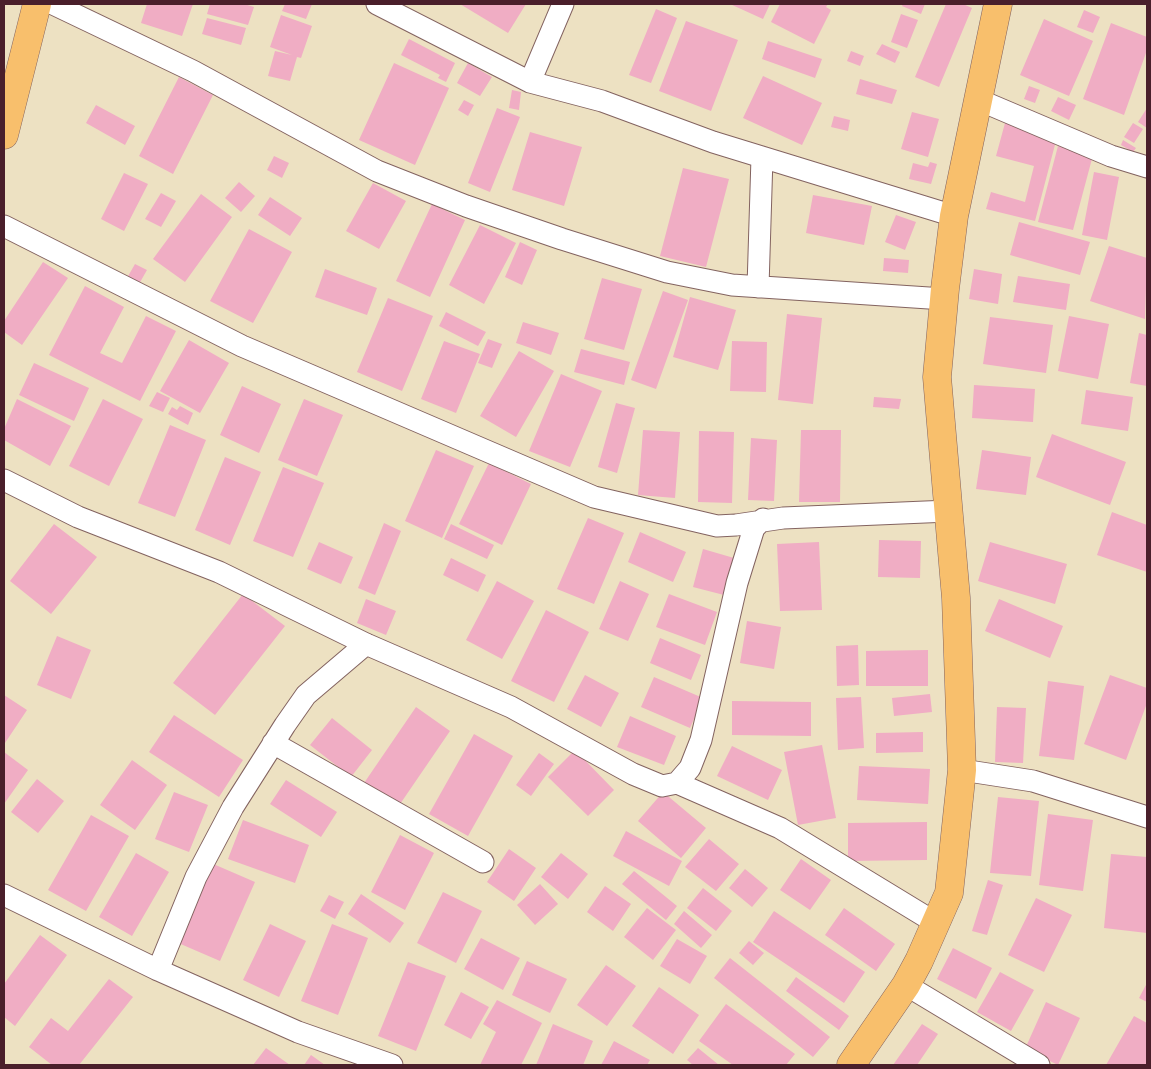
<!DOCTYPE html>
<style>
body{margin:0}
#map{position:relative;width:1151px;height:1069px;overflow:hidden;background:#ede1c2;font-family:Kalam,sans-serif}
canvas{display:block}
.frame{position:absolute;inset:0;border:5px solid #4a1f2b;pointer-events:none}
</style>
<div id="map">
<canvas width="1151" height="1069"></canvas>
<div class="frame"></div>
</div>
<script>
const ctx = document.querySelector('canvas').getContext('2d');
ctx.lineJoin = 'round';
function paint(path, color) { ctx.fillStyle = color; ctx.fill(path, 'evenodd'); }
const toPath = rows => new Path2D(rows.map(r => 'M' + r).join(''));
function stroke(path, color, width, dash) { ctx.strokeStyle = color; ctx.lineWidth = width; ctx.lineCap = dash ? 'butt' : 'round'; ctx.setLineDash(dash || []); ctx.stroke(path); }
const building = toPath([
 [147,4,193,4,182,36,141,23],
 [210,4,244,4,254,7,248,25,207,14],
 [285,4,312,4,306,19,282,11],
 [460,4,526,4,508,33],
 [730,4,770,4,763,19],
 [780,4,828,4,826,7,831,10,814,44,771,22],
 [903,4,925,4,921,14,902,6],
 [946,4,963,4,972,8,939,87,915,77],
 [656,9,677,18,651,83,629,75],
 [1084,10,1100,17,1093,33,1077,27],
 [901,14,918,20,907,48,891,42],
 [281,15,312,26,301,58,297,57,290,81,268,76,275,51,292,55,270,47],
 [207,18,246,28,241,45,202,34],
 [1044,19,1093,41,1069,96,1020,75],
 [686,21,738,40,711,111,659,91],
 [1111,23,1147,37,1147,50,1124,115,1083,99],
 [409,39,455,63,446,82,438,78,440,75,401,55],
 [768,41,822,59,815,78,762,59],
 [882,44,900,52,895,63,876,54],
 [851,51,864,56,860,66,847,61],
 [394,63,449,88,415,165,359,140],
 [468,63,492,77,480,96,457,83],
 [763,76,822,103,802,145,743,118],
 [179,77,213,95,173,174,139,156],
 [860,79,897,90,892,104,856,94],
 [1029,86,1040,90,1035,103,1024,99],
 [512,90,521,92,519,110,509,108],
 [1058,97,1076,105,1069,120,1051,111],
 [464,100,474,105,468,116,458,110],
 [96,105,135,126,125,145,86,123],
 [497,108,520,117,490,192,468,183],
 [1147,108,1147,128,1138,122],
 [912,112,939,119,928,157,901,149],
 [834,116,850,120,848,131,831,127],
 [1005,123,1057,137,1035,221,986,209,991,192,1025,202,1034,166,996,156],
 [1133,123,1143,129,1134,143,1124,137],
 [530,132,582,147,564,206,512,190],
 [1123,140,1136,148,1133,152,1121,145],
 [1058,146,1093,155,1073,230,1038,222],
 [274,156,289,163,282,178,267,170],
 [930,162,937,164,931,184,909,179,913,163,928,167],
 [683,168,729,179,706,267,660,256],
 [1094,172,1119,177,1107,240,1082,235],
 [124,173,148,184,124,231,101,219],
 [239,182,255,196,241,212,225,198],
 [373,183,406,201,379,249,346,231],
 [161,193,176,201,161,227,145,219],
 [201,194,232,217,185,282,153,259],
 [813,195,872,206,864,245,806,233],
 [270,197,302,218,290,236,258,215],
 [432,204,465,220,430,297,396,281],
 [896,215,916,222,905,250,885,242],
 [1019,222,1090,242,1080,275,1010,255],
 [480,225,516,243,484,304,449,285],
 [249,229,292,252,253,323,210,301],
 [520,242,537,250,522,285,505,277],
 [1109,246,1147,258,1145,319,1090,301],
 [884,258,909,260,908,273,883,271],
 [43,262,68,278,22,345,4,332,4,321],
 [135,264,147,270,139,284,127,278],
 [325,269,377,288,367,315,315,297],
 [974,269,1002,274,998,304,969,299],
 [1018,276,1070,284,1066,310,1013,302],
 [602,278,642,289,624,350,584,339],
 [85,286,124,307,100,353,122,363,146,316,176,331,140,401,49,355],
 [663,291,688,300,656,389,631,380],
 [690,297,736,310,718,370,673,357],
 [388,298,433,316,402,391,357,372],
 [446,312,486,332,478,346,439,326],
 [787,314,822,318,813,404,778,400],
 [1069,316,1109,324,1098,379,1058,371],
 [990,317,1053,325,1046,373,983,364],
 [523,322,559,333,551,355,516,343],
 [1139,333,1147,335,1147,386,1130,383],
 [488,339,502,344,492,368,478,363],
 [189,340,229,363,200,413,160,391],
 [444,341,480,354,456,413,421,399],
 [732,341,767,342,766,392,730,391],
 [581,349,630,362,624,385,574,372],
 [519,351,554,371,516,437,480,416],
 [34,363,89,388,74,421,19,395],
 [561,374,602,391,570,467,529,451],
 [974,385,1035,389,1033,422,972,418],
 [242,386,281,404,259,453,220,435],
 [1086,390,1133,397,1128,431,1081,424],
 [157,392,170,398,163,412,149,406],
 [874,397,901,399,899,409,873,407],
 [17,399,71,426,50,466,4,440,4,429],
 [103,399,143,419,109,486,69,466],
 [304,399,343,415,317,476,278,460],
 [616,403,635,408,617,473,598,467],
 [180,406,193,413,188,425,168,414,172,407,177,410],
 [170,425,206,440,175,517,138,503],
 [643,430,680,432,675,498,638,495],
 [801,430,841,430,840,502,799,502],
 [699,431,734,432,732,503,698,502],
 [1052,434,1126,462,1110,505,1036,477],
 [751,438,777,440,774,501,748,500],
 [436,450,474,466,442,538,405,521],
 [982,450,1031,457,1026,495,976,489],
 [225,457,261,472,230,545,195,530],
 [489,463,531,484,502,545,459,524],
 [283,467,324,483,293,557,253,541],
 [1112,512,1147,525,1147,572,1097,555],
 [588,518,624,533,594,604,557,589],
 [384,523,401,531,375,595,358,588],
 [54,524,97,557,51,614,10,581],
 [451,524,494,545,487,559,444,539],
 [640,532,686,552,673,582,628,562],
 [879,540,921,541,920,578,878,577],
 [319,542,353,557,341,584,307,569],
 [819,542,822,610,780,611,777,544],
 [990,542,1067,564,1055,604,978,581],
 [703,549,734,558,724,595,693,587],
 [451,558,486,575,478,592,443,575],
 [497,581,534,601,502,659,466,640],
 [620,581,649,594,628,641,599,629],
 [243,594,285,626,215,715,173,683],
 [669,594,717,612,705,645,656,627],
 [366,599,396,611,386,635,357,623],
 [999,599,1063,626,1050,658,985,631],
 [546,610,589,632,554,702,511,681],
 [747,621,781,627,774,669,740,663],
 [57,636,91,650,71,699,37,685],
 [660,638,701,655,691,680,650,663],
 [858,645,859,685,837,686,836,646],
 [928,650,928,686,866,686,866,651],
 [585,675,619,693,601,727,567,709],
 [1110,675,1147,688,1147,703,1126,760,1084,744],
 [654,677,703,698,690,728,641,707],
 [1048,681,1084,686,1074,760,1039,756],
 [930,694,932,712,894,716,892,698],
 [4,695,27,710,5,743,4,742],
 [861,697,864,748,838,750,836,698],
 [732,701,811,702,811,736,732,735],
 [416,707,450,731,396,810,362,786],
 [997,707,1026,708,1023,763,995,762],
 [174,715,243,760,219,797,149,752],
 [630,716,676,736,664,765,617,747],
 [332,718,372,750,351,777,310,745],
 [923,732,923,752,876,753,876,733],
 [474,734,513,756,468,836,429,814],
 [822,745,836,818,798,825,784,752],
 [732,746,782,770,768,800,717,776],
 [575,750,614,790,588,816,548,777],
 [4,752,28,770,4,804],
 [539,753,554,764,531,796,516,785],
 [132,760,167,785,135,830,100,805],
 [859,766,930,769,928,804,857,800],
 [37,779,64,801,38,833,11,812],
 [286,780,337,812,321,837,270,804],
 [174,792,208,805,189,852,155,839],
 [663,792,706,828,681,858,638,821],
 [998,797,1039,801,1031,876,990,873],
 [1048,814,1093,820,1083,891,1039,885],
 [91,815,129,836,86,911,48,890],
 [243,820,309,845,295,883,228,859],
 [927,822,927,860,848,861,848,823],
 [626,831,682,861,669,886,613,856],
 [400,835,434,853,405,910,371,892],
 [709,839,739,864,716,891,685,867],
 [509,849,536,868,514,901,487,882],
 [136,853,169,872,132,936,99,917],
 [561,853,588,874,568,899,541,877],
 [1111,854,1147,857,1147,933,1104,928],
 [801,859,831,880,810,910,780,890],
 [211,863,255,882,220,961,176,942],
 [745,869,768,888,752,907,729,888],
 [634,871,677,906,666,920,622,884],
 [988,880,1003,885,987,935,972,931],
 [540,884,558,904,535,925,517,905],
 [605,886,631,904,613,931,587,912],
 [703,888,732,911,716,931,687,908],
 [443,892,482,911,456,963,417,943],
 [361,894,404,923,390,943,348,914],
 [329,895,344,902,335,919,320,911],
 [1036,898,1072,915,1044,972,1008,955],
 [647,908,676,930,653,960,624,937],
 [844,908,895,944,876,971,825,935],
 [684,911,712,935,701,948,674,924],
 [774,911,865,972,844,1003,753,942],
 [270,924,306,941,279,997,243,980],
 [332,924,368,938,338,1015,301,1001],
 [40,935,67,955,15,1026,4,1017,4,984],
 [481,938,520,958,503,990,464,969],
 [677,939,707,956,690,984,660,966],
 [749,941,764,953,753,965,739,953],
 [953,948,992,968,976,999,937,979],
 [730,958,830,1037,813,1057,714,978],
 [527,961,567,979,550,1013,512,995],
 [408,962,446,976,416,1051,378,1036],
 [606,965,636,986,607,1026,577,1005],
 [1000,972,1034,990,1011,1031,977,1012],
 [796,977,849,1016,839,1030,786,991],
 [109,979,133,997,79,1065,52,1065,29,1047,51,1018,68,1031],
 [1147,983,1147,1002,1139,998],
 [659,987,699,1015,673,1054,632,1026],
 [461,992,489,1007,471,1039,444,1025],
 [497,1000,542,1023,521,1065,480,1065,496,1032,483,1024],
 [1046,1002,1080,1018,1058,1065,1025,1049],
 [726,1004,795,1054,786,1065,733,1065,699,1041],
 [1134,1016,1147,1023,1147,1065,1106,1065],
 [553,1024,593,1041,583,1065,536,1065],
 [922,1024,938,1034,917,1065,893,1065],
 [614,1041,650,1060,647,1065,601,1065],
 [266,1048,290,1065,253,1065],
 [698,1048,719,1065,693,1065,687,1060],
 [311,1055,325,1065,304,1065]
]);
const street = toPath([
 [53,4,193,71,377,171,466,206,562,239,667,272,732,285,944,299],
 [377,4,530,82,602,101,713,142,954,216],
 [530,82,563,4],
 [979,100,1111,156,1147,167],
 [4,226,242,346,594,497,717,526,736,525,783,518,949,511],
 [758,287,762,157],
 [4,480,78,517,219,572,366,644,511,707,633,774,662,786,677,783,780,828,936,923],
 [273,743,483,862],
 [962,770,1033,781,1147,817],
 [677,783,690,768,701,740,737,583,754,528,763,519],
 [4,895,158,970,298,1032,392,1065],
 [158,970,196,877,233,807,285,725,306,695,366,644],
 [906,985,1039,1065]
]);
const primary = toPath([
 [4,135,37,4],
 [851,1065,906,985,919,961,949,893,962,770,956,598,937,377,945,289,954,216,998,4]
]);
paint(building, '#f0adc4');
stroke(street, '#836360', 23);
stroke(primary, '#836360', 29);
stroke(street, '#fff', 21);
stroke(primary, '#f8bf6c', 28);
</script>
